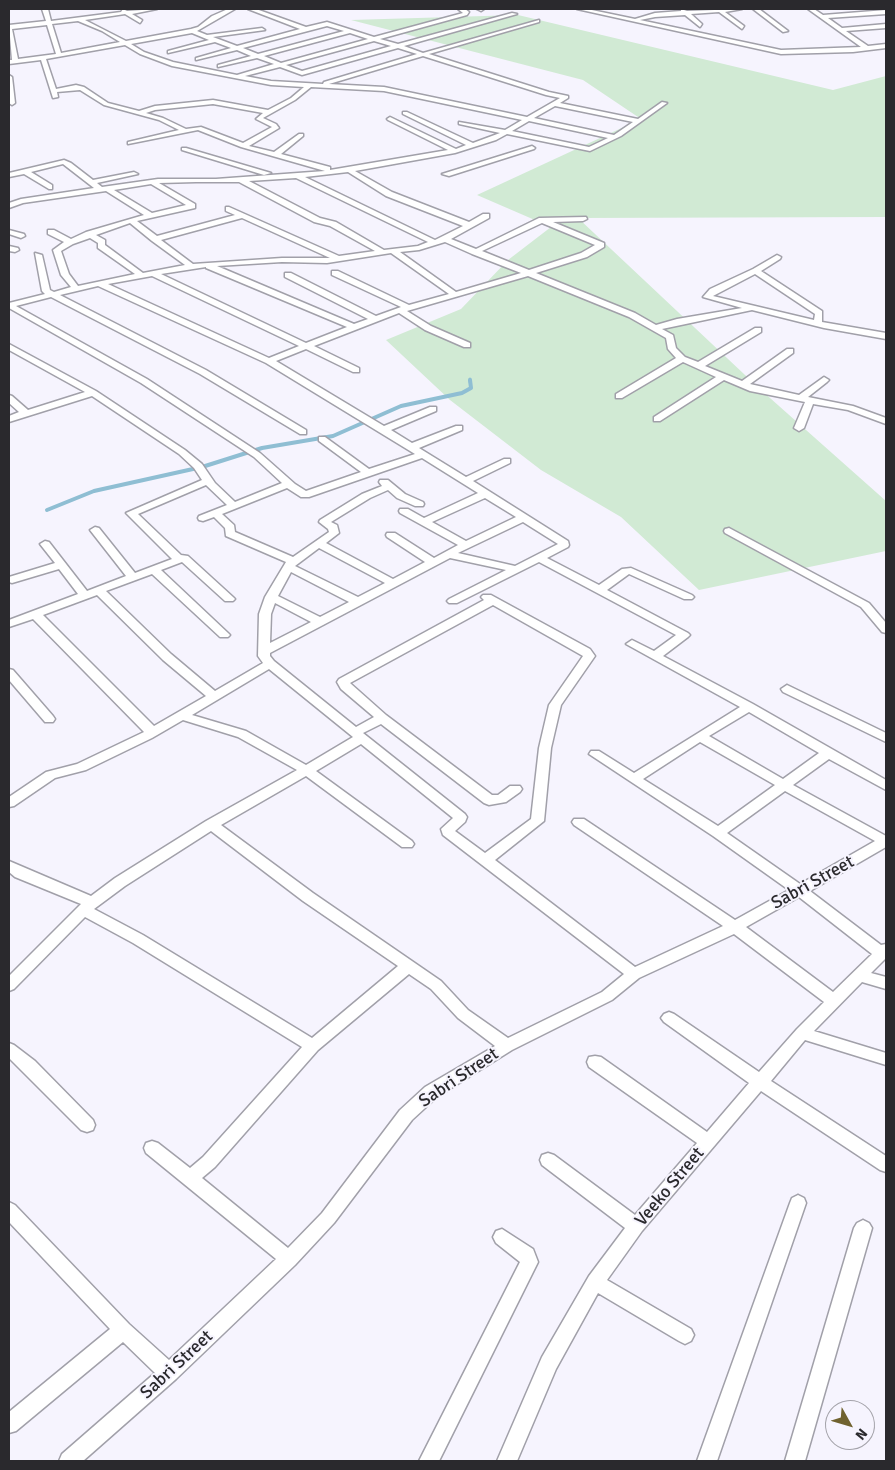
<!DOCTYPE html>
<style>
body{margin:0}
#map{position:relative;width:895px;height:1470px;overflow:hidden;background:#f6f4fe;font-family:Signika,sans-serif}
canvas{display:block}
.frame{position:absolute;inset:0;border:10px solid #2a292d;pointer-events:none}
.north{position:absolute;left:825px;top:1400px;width:50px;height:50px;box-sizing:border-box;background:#f6f4fe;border:1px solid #a4a3aa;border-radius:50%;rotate:129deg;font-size:14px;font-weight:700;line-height:20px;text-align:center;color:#2a292d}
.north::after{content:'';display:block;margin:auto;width:18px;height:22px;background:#70622f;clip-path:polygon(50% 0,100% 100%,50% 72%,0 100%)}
</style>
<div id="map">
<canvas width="895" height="1470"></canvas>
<div class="frame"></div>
<div class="north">N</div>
</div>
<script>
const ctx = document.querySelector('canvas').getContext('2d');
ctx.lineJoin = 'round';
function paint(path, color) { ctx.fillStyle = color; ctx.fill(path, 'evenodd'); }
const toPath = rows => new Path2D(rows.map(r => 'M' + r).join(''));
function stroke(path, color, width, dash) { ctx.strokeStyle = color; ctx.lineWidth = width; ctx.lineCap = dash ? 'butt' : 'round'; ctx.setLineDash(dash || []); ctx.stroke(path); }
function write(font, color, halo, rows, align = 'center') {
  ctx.font = font + ' Signika,sans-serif'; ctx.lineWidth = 4; ctx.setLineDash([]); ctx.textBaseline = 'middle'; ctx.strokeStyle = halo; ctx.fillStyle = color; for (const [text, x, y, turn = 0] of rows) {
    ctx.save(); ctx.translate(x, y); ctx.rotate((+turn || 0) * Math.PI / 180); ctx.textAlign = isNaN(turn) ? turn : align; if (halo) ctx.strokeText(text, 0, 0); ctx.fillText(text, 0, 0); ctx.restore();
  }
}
const green = toPath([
 [518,15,833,90,886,76,886,217,578,218,761,390,886,501,886,551,699,590,621,517,541,470,450,400,386,340,461,309,508,260,551,227,477,195,641,119,583,80,351,20]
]);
const streamFar1 = toPath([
 [470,379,470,382]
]);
const stream = toPath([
 [47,510,94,491,202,467,262,448,333,436,401,406,462,393,471,388,470,380]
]);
const minor = toPath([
 [42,9,48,9,51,21,121,12,123,9,127,11,157,9,132,14,142,20,140,23,125,14,85,20,126,41,191,29,198,27,212,16,228,9,235,9,197,31,207,35,262,28,265,30,213,37,237,46,300,29,248,9,256,9,306,27,327,22,374,37,463,13,458,9,465,9,469,12,467,15,380,39,398,44,512,13,517,14,404,46,423,53,539,20,539,22,429,54,549,92,568,96,568,98,560,103,638,119,662,102,667,103,621,136,590,151,507,134,496,140,455,153,355,171,392,192,469,222,483,214,489,214,489,218,451,239,476,249,539,218,586,217,587,219,583,221,553,222,604,243,604,247,587,257,536,273,635,313,656,325,677,319,742,308,703,297,710,289,753,269,777,255,781,257,780,259,761,271,822,311,822,322,886,333,886,339,824,328,752,310,662,329,673,335,676,348,685,357,698,362,755,328,761,328,761,332,705,366,742,381,787,349,793,349,793,353,750,384,799,395,824,377,829,380,827,382,808,397,853,406,886,418,886,424,848,410,813,404,804,428,799,431,794,428,805,402,750,391,724,380,660,421,654,421,654,417,716,377,683,362,622,398,616,398,616,394,676,358,668,349,666,338,629,317,528,276,407,311,431,326,470,343,470,347,464,347,425,330,399,313,314,346,359,368,359,372,353,372,306,349,276,361,384,426,430,407,436,407,436,411,391,430,412,443,456,426,462,426,462,430,419,448,466,477,504,459,510,459,510,463,473,481,568,541,569,545,568,547,547,558,599,585,622,569,631,568,692,595,694,597,692,599,684,599,629,574,607,590,688,633,690,635,688,637,663,656,753,704,886,780,886,790,829,759,793,785,886,836,886,847,810,891,881,945,886,944,886,958,871,973,886,977,886,989,862,982,814,1031,886,1053,886,1065,805,1040,771,1081,886,1156,886,1172,880,1170,761,1091,642,1231,607,1280,691,1329,694,1335,691,1341,685,1344,679,1341,598,1293,556,1369,517,1461,497,1461,542,1357,589,1276,625,1228,542,1165,540,1160,542,1155,548,1153,554,1155,635,1215,697,1143,589,1067,587,1062,589,1057,595,1056,601,1057,707,1132,749,1083,664,1022,661,1018,664,1014,669,1012,674,1014,759,1072,797,1029,824,1002,734,934,639,978,612,1000,512,1050,437,1097,412,1120,334,1223,295,1265,176,1379,83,1461,59,1461,62,1454,155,1373,123,1342,16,1431,9,1433,9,1412,110,1329,9,1222,9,1202,15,1205,129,1324,169,1360,276,1259,146,1153,144,1148,146,1143,152,1141,158,1143,190,1168,203,1157,302,1047,133,943,85,917,14,989,9,991,9,976,81,904,15,877,9,872,9,861,91,896,115,878,206,821,297,770,238,737,183,720,152,738,86,770,55,778,14,806,9,807,9,797,46,772,77,764,144,732,33,619,9,627,9,620,78,594,59,569,12,583,9,582,9,577,55,563,40,544,45,541,49,542,87,591,126,576,90,530,95,527,99,528,135,573,172,559,126,513,202,480,194,468,179,454,92,396,9,422,9,416,19,412,9,403,9,395,12,396,28,410,85,392,9,350,9,344,96,391,185,450,202,464,215,483,235,502,282,483,254,457,141,383,9,308,9,303,45,294,42,291,35,253,42,255,50,290,54,292,71,287,61,275,53,250,64,242,48,234,48,230,54,230,71,239,86,232,144,215,106,191,23,203,9,208,9,203,21,199,94,188,63,164,31,172,52,185,52,189,49,189,24,174,9,177,9,173,64,160,71,163,93,180,134,172,138,174,97,183,102,187,158,179,216,179,325,171,241,147,198,130,128,144,128,142,179,130,159,120,104,105,80,90,57,92,58,97,53,98,41,60,9,64,9,60,12,60,9,25,46,21,42,9],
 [78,21,102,31,120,42,61,53,52,24,78,21],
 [47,25,56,54,18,59,12,29,47,25],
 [327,26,344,31,258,54,243,48,327,26],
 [192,33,209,40,168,51,168,53,215,42,231,48,196,58,196,60,237,50,251,56,218,65,218,67,257,58,274,64,237,75,173,62,144,52,131,44,192,33],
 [350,33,368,39,281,63,264,56,350,33],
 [374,41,391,46,302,71,286,65,374,41],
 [125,45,140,54,172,66,271,85,304,87,291,98,268,110,213,100,155,106,139,111,108,103,84,87,76,85,56,89,46,59,125,45],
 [398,48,417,54,324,82,323,84,271,81,245,76,280,67,302,75,398,48],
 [423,56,546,95,560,98,527,117,384,87,329,84,423,56],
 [311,87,384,91,522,120,505,130,459,122,459,124,500,133,473,143,407,112,403,112,403,114,466,145,456,149,390,117,387,119,388,120,448,150,330,170,330,167,281,154,303,136,303,134,299,134,274,152,249,146,279,128,276,124,263,118,295,100,311,87],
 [213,104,263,113,256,119,272,127,243,143,201,127,186,129,163,118,146,113,155,110,213,104],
 [555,106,633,122,614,135,534,118,555,106],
 [529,121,608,138,589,147,512,131,529,121],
 [348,172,386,196,463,226,435,240,305,177,348,172],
 [296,178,428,242,418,246,384,250,336,222,320,218,249,181,296,178],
 [196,182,239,182,314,222,330,226,375,251,339,256,229,207,226,207,226,211,235,215,157,236,137,221,195,208,195,204,159,183,196,182],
 [151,184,186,205,152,213,114,190,151,184],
 [242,218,330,258,282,258,193,264,161,240,242,218],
 [130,223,152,241,185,265,143,273,105,245,105,240,96,235,130,223],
 [542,223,595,245,581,253,529,270,482,251,542,223],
 [90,238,98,243,98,248,135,274,78,286,69,274,61,251,73,244,90,238],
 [445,242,472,254,521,273,456,292,400,252,419,250,445,242],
 [391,253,449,294,409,305,338,271,332,271,332,275,401,307,376,316,291,273,285,273,285,277,368,319,354,324,217,266,282,262,327,263,391,253],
 [206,267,206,268,347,327,306,343,161,274,206,267],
 [755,274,815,314,814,320,713,296,755,274],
 [152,276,299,346,269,358,108,284,152,276],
 [98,286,266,363,415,454,369,469,325,437,319,437,319,441,361,472,306,491,295,484,260,453,147,379,16,306,51,297,200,374,300,434,306,434,306,430,206,370,60,295,98,286],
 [422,458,478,493,424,518,408,509,400,509,399,511,400,513,458,545,434,558,395,533,387,533,386,535,387,537,425,562,393,579,326,543,339,533,337,525,331,522,370,498,388,490,397,498,415,506,423,506,424,504,423,502,405,494,388,480,380,480,379,482,382,486,362,494,320,520,319,522,328,529,329,532,293,557,235,532,234,525,222,514,287,488,301,497,309,497,422,458],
 [206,485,227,505,199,516,198,518,199,520,203,521,214,517,225,528,226,536,286,562,265,597,259,614,258,656,263,663,215,691,171,654,106,591,152,574,220,637,228,637,230,635,228,633,161,570,182,562,225,601,233,601,235,599,233,597,188,556,181,555,138,514,206,485],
 [485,498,516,517,466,541,432,522,485,498],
 [523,522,558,544,515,566,458,553,523,522],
 [319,548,385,583,358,597,295,566,319,548],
 [450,558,506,570,449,599,447,601,449,603,457,603,539,562,676,635,654,651,632,640,626,644,740,707,634,773,599,751,591,751,589,754,713,836,789,890,735,920,584,819,574,819,572,822,574,825,723,926,635,967,495,860,544,821,551,748,561,705,595,656,590,649,491,595,483,595,481,597,484,600,339,679,337,682,341,689,374,717,356,727,274,661,270,656,270,653,450,558],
 [291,572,349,602,320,617,278,596,291,572],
 [97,595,163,660,206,696,154,726,43,615,97,595],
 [275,603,311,622,270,643,271,614,275,603],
 [493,605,583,656,549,705,539,748,531,819,485,853,455,831,465,822,467,817,465,814,363,733,381,724,484,803,489,805,506,802,520,792,522,789,520,786,510,786,498,795,492,795,386,715,350,683,493,605],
 [269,669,353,737,306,765,246,731,192,715,269,669],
 [749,712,819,753,783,779,709,736,749,712],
 [700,742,775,785,718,826,643,779,700,742],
 [361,744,453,818,441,829,443,835,624,974,602,992,508,1038,468,1010,441,981,313,893,221,825,306,776,402,847,412,847,414,844,412,841,316,771,361,744],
 [785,791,875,841,800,884,727,833,785,791],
 [211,831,303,901,398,966,312,1038,143,935,94,909,125,886,211,831],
 [799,897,872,954,833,992,746,927,799,897],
 [409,974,431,989,458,1018,495,1046,425,1087,400,1110,322,1213,288,1248,202,1178,215,1167,318,1050,409,974],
 [477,9,484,9,481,11,477,9],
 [577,9,587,9,635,19,655,13,681,11,681,9,687,11,742,9,725,12,744,26,742,29,719,12,691,14,702,24,700,27,685,15,655,17,640,20,781,50,861,47,808,9,814,9,823,15,886,10,886,14,828,18,842,28,886,24,886,28,846,31,868,46,886,44,886,48,853,52,781,54,577,9],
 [753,9,759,9,788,31,783,32,753,9],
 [9,75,12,77,15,103,12,105,9,103,9,75],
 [532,146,535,148,534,149,449,176,442,174,532,146],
 [182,148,186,148,271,173,264,175,182,150,182,148],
 [9,230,24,234,25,236,21,238,9,234,9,230],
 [9,246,18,248,19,250,15,252,9,251,9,246],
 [729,528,869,603,886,623,886,633,882,632,861,607,725,533,724,531,725,529,729,528],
 [9,669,13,670,53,716,55,719,53,722,45,722,9,680,9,669],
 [787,685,886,733,886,742,783,692,781,689,787,685],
 [9,1043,14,1045,35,1061,93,1120,95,1125,93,1130,87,1132,81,1130,9,1058,9,1043],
 [798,1195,804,1198,806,1203,717,1461,697,1461,790,1203,792,1198,798,1195],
 [863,1220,869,1223,872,1228,805,1461,785,1461,854,1228,857,1223,863,1220],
 [502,1229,533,1249,538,1262,439,1461,419,1461,520,1262,496,1243,493,1237,496,1231,502,1229]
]);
const nearStreetnames = [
 ["Sabri Street",813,883,-29],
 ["Sabri Street",459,1078,-34],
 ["Veeko Street",670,1187,-50],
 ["Sabri Street",177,1365,-43]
];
paint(green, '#d1ead4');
stroke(streamFar1, '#8fbed3', 3);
stroke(stream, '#8fbed3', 4);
stroke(minor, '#a1a0a9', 3);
paint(minor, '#fff');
write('18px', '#2a292d', '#f6f4fe', nearStreetnames);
</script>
